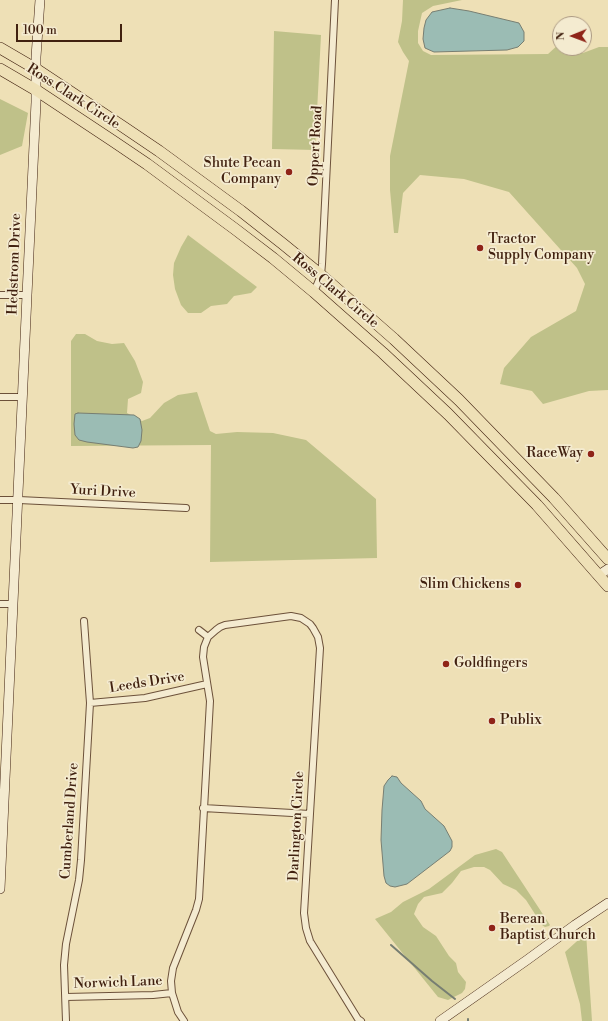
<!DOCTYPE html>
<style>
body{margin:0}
#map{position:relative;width:608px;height:1021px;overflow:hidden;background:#eee0b6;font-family:"Libre Bodoni",serif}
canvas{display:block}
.north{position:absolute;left:552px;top:16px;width:40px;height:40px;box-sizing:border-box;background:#f4ebd0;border:1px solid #ac9a83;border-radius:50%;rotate:269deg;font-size:11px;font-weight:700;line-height:16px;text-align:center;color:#412110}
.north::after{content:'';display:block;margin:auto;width:14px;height:18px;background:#8f2418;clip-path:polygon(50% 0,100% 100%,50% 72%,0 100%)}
.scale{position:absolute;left:16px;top:24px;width:106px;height:18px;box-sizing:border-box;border:2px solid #412110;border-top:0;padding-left:5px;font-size:12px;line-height:14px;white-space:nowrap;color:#412110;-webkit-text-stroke:3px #f4ebd0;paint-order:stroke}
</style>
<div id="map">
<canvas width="608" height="1021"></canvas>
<div class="north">N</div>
<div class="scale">100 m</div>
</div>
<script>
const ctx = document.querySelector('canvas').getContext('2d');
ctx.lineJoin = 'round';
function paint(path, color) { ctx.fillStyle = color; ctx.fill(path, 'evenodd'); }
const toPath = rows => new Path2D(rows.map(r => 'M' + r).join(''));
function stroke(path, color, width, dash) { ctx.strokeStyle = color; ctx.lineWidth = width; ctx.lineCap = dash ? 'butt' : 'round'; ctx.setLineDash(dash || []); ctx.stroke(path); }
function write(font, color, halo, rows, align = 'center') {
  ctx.font = font + ' "Libre Bodoni",serif'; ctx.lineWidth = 3.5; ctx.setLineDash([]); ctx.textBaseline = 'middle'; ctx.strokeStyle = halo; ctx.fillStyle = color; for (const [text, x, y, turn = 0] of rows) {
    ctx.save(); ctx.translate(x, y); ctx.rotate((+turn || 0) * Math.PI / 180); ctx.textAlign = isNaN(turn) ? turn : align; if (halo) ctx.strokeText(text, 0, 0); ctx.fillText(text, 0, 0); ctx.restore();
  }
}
const green = toPath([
 [403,0,462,0,433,6,422,13,418,31,418,43,423,51,431,55,548,54,559,44,560,45,560,48,564,48,567,51,583,53,599,47,608,47,608,390,589,391,543,404,532,391,500,384,504,368,531,337,576,311,585,284,577,268,509,192,464,179,420,175,403,193,398,233,394,233,390,190,390,156,409,61,403,52,398,42,402,21],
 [274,31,321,35,315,150,272,149],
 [0,99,28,113,22,146,0,155],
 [188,235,257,287,251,293,234,296,227,304,211,306,201,313,188,313,181,305,175,289,173,275,174,263,181,247],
 [76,334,85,334,97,341,112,344,124,343,135,361,143,382,141,393,128,399,127,413,142,421,150,418,164,403,178,395,197,392,210,431,216,434,237,432,273,433,306,440,376,499,377,558,210,562,211,445,71,446,71,341],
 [496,849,502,852,550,925,549,926,545,927,542,925,526,900,516,890,503,884,490,870,484,867,474,867,461,871,452,883,442,893,424,897,418,904,414,914,423,927,436,936,449,956,456,963,458,972,466,982,465,989,462,993,448,1000,438,997,375,919,391,912,403,902,429,889,475,855],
 [586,933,592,1021,582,1021,580,1004,565,952]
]);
const water = toPath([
 [450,8,469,11,519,23,524,32,524,41,518,47,507,50,434,52,425,48,423,39,424,28,426,20,432,12,450,8],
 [78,413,134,415,140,419,142,430,141,441,138,447,133,448,87,442,79,440,75,435,74,424,75,414,78,413],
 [392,776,397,777,401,783,421,801,425,809,444,826,452,841,452,847,450,851,407,884,395,887,390,886,386,883,384,876,381,840,382,810,384,786,388,780,392,776]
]);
const stream = toPath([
 [391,945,432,981,455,999],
 [468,1021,468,1019]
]);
const street = toPath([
 [314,292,321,275,322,264,335,0],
 [0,295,27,295],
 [0,397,23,397],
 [0,500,19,500,186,508],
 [0,604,13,604],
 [199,630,208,637],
 [90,703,145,698,207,684],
 [203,808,310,814],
 [66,997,153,995,172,993],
 [66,1021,64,965,66,944,79,880,81,860,90,703,84,621],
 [184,1021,178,1012,172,993,171,981,173,968,196,910,199,899,210,701,203,657,204,647,208,637,216,630,220,627,225,625,291,616,301,618,310,624,313,628,318,637,320,648,304,913,306,928,310,941,358,1019,361,1021]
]);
const secondary = toPath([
 [599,575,608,569],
 [0,889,27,295,36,102,36,57,40,0],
 [440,1021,527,960,575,925,608,903]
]);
const highway = toPath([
 [0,48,36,69,122,126,159,151,241,211,283,244,321,275,394,339,459,400,554,498,608,559],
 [0,69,36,90,113,141,147,164,235,229,273,258,314,292,383,353,448,414,537,505,608,586]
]);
const markers = [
 [289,172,4,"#8f2418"],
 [480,248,4,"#8f2418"],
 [591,454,4,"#8f2418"],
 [518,585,4,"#8f2418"],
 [446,664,4,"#8f2418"],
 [492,721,4,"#8f2418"],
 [492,928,4,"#8f2418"]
];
const streetNames = [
 ["Ross Clark Circle",73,97,33],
 ["Oppert Road",316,146,-87],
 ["Hedstrom Drive",15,264,-88],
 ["Ross Clark Circle",335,291,40],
 ["Yuri Drive",103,492,3],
 ["Leeds Drive",147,683,-9],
 ["Cumberland Drive",70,821,-86],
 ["Darlington Circle",297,826,-87],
 ["Norwich Lane",118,983,-2]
];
const poiNames = [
 ["Shute Pecan",281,164,"right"],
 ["Company",281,180,"right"],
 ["Tractor",488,240],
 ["Supply Company",488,256],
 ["RaceWay",583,454,"right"],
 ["Slim Chickens",510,585,"right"],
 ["Goldfingers",454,664],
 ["Publix",500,721],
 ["Berean",500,920],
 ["Baptist Church",500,936]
];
paint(green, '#bfc189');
paint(water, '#9bbcb4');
stroke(water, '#777e72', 1);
stroke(stream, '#777e72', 2);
stroke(street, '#6c513a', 8);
stroke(secondary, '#412110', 10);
stroke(highway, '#412110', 12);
stroke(street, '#f4ebd0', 6);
stroke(secondary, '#f4ebd0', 9);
stroke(highway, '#eee0b6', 11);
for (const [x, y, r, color] of markers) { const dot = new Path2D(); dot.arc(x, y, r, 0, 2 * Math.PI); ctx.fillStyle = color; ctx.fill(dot); stroke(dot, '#f4ebd0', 1.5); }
write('14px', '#412110', '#f4ebd0', streetNames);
write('14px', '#412110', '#f4ebd0', poiNames, 'left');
</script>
